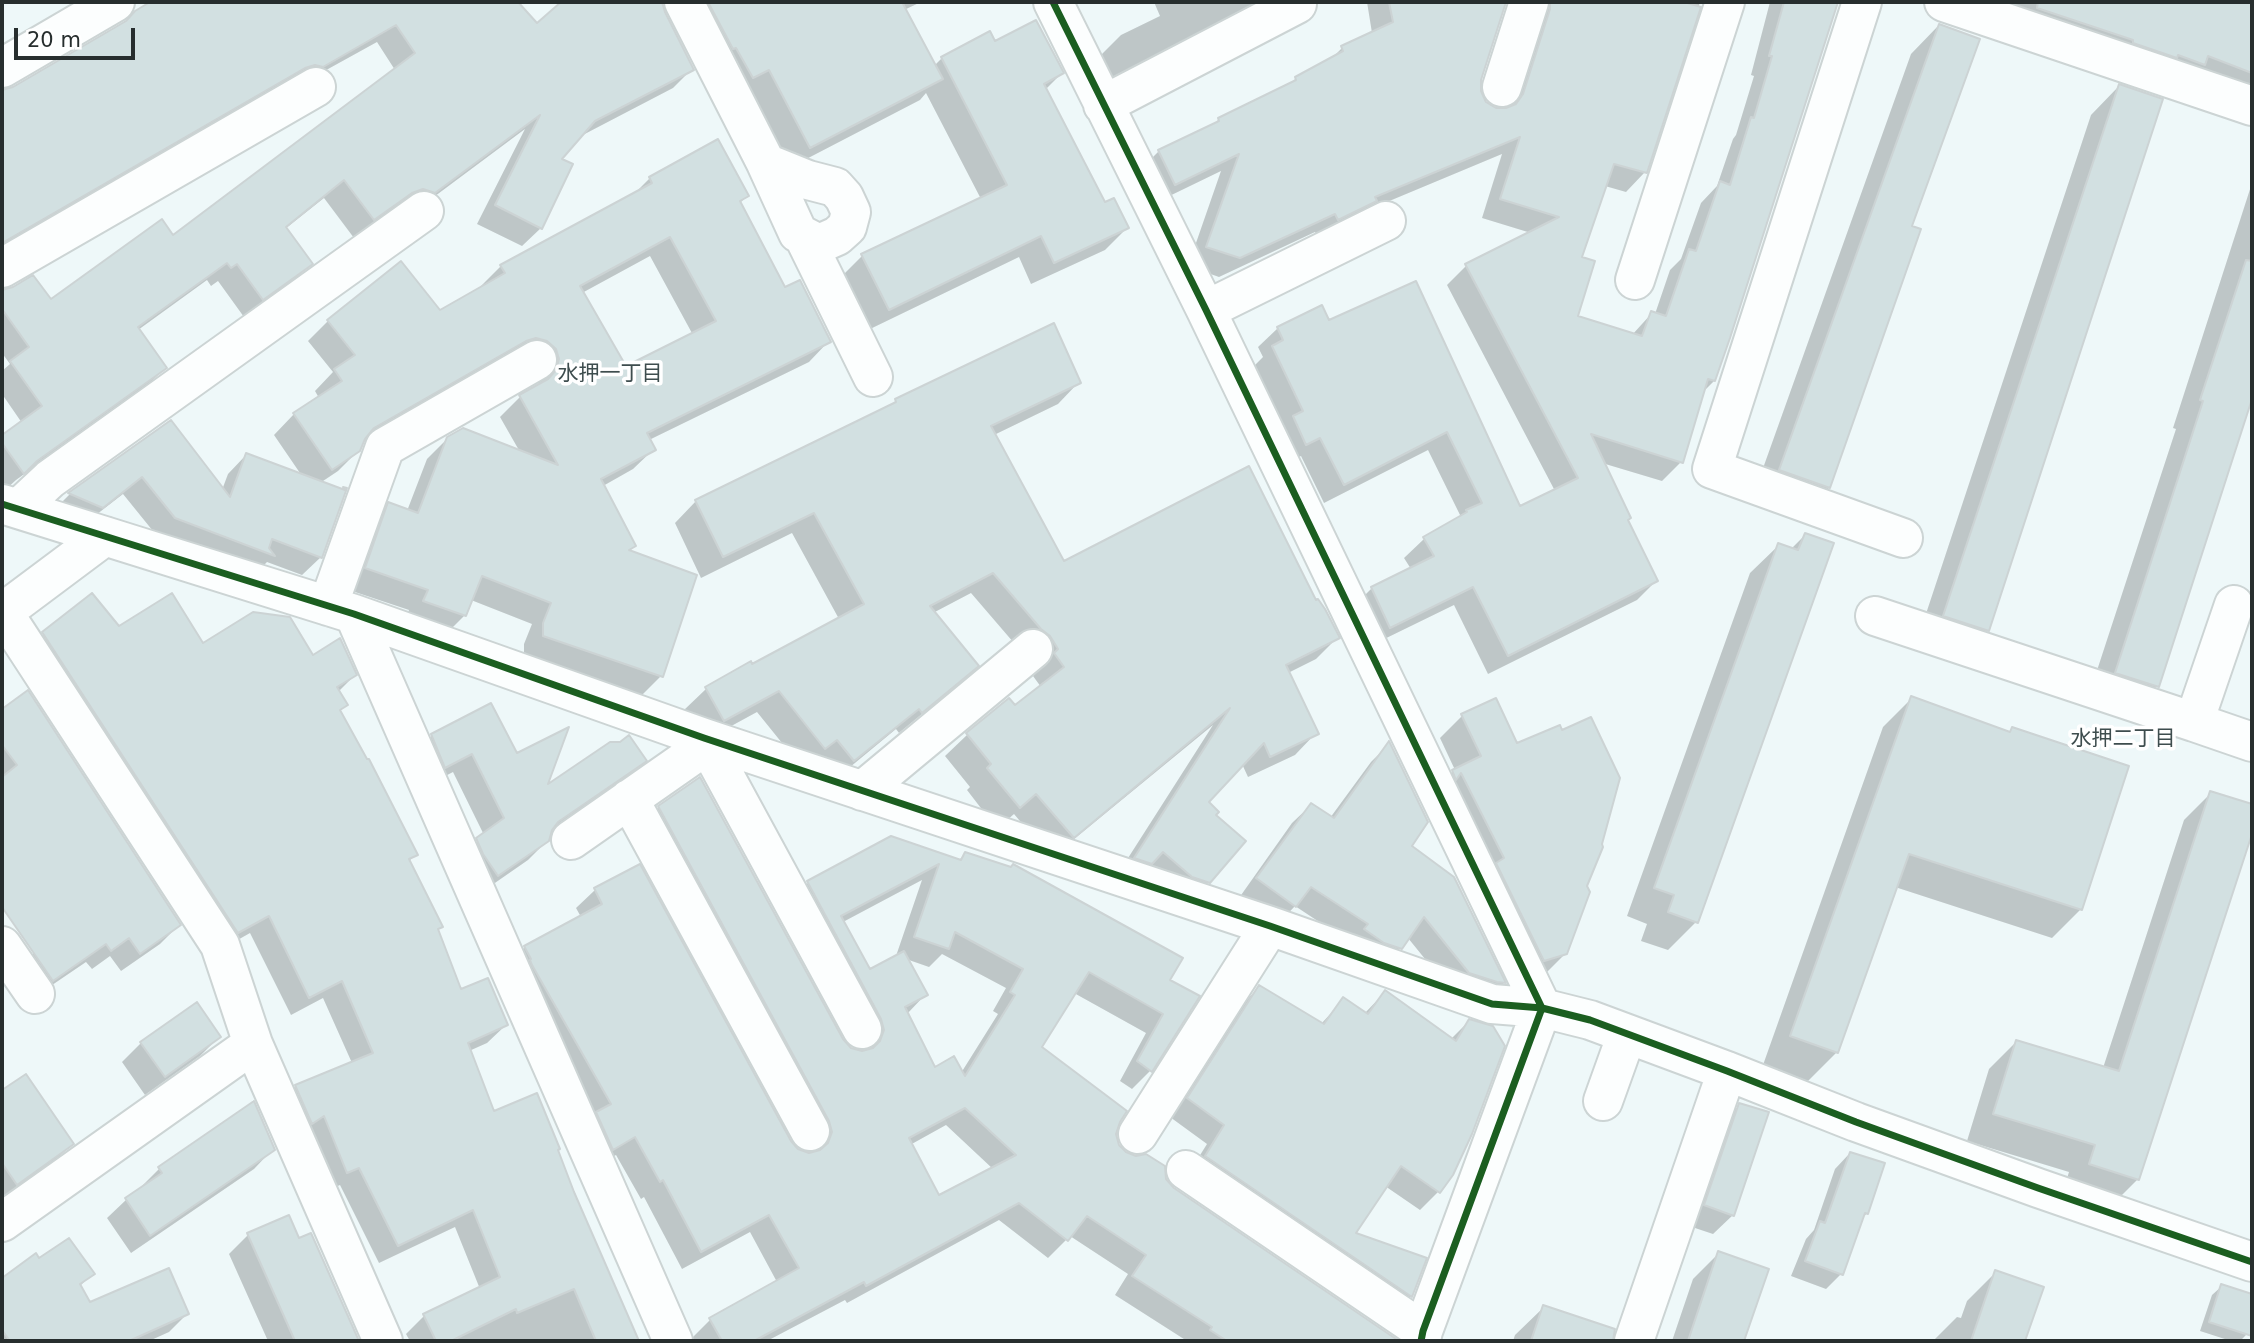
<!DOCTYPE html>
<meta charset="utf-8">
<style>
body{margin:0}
#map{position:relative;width:2254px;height:1343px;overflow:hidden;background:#eef8f9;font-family:"DejaVu Sans",sans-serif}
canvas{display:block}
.frame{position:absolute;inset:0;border:4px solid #272e2e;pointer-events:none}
.scale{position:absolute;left:14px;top:28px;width:121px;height:32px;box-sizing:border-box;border:4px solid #272e2e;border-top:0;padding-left:9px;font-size:21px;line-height:24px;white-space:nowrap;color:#272e2e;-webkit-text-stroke:5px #fff;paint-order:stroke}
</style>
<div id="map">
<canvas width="2254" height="1343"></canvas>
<div class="frame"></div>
<div class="scale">20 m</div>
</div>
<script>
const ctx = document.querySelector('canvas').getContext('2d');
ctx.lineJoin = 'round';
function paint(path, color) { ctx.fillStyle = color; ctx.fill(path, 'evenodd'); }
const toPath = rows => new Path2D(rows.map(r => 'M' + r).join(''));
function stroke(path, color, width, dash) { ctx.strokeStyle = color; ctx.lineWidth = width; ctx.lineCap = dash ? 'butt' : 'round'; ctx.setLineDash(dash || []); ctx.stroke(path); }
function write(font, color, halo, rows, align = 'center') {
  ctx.font = font + ' "DejaVu Sans","Noto Sans JP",sans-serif'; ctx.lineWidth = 7; ctx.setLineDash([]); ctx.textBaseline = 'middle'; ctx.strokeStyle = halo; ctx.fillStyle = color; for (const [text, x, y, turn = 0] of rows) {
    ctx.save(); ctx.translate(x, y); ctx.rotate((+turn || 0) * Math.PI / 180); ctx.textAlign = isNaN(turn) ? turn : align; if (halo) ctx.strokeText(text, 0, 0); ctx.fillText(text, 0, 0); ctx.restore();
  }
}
const shadow = toPath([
 [170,2,516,2,537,26,564,2,659,2,692,69,673,88,579,137,559,160,541,228,522,246,477,224,525,129,415,211,354,238,324,198,285,229,311,264,292,282,244,317,218,281,211,286,207,280,138,330,165,368,147,386,16,480,2,493,2,437,22,423,2,394,2,371,10,364,2,353,2,306,36,281,50,302,173,237,395,70,377,42,2,249,2,92,13,89],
 [707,2,900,2,894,5,895,8,908,2,921,2,904,10,934,66,942,58,994,43,1062,73,1045,90,1104,204,1127,228,1105,250,1031,284,1019,257,866,331,840,278,862,256,981,199,926,93,920,100,789,168,687,21],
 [1154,2,1282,2,1114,83,1100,56,1121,35,1160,16],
 [1367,2,1504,2,1479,80,1479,93,1485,103,1494,109,1506,110,1531,29,1519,2,1700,2,1645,172,1626,192,1605,186,1580,258,1576,317,1632,335,1652,313,1655,314,1670,270,1681,259,1701,203,1717,186,1733,139,1736,135,1754,76,1751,75,1770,2,1836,2,1714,381,1703,392,1681,462,1662,481,1602,463,1626,520,1656,581,1637,600,1488,674,1454,605,1370,646,1353,607,1372,588,1411,569,1404,558,1424,539,1461,517,1428,450,1324,503,1301,456,1287,463,1253,367,1263,357,1258,347,1278,328,1328,322,1415,284,1519,508,1555,491,1447,285,1466,266,1531,233,1482,218,1502,154,1363,212,1318,238,1315,232,1219,277,1188,266,1221,171,1155,203,1140,170,1159,151,1212,126,1219,119,1290,85,1296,78,1328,62,1342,48,1372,33],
 [1941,2,2252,2,2252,90],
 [1939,25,1910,227,1829,488,1800,516,1752,499,1911,54],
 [2119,86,1987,630,1959,658,1916,644,2091,115],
 [650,178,747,196,739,204,785,289,829,341,809,362,649,440,654,449,633,469,603,486,634,545,628,551,661,676,641,696,524,657,524,644,532,624,471,600,465,615,444,636,404,621,409,610,346,589,368,525,389,504,407,511,427,459,448,438,520,452,500,417,520,397,538,387,539,382,536,370,504,361,362,442,359,450,338,471,320,483,341,491,345,489,321,557,302,575,267,562,255,574,157,536,123,494,83,525,52,512,70,494,170,422,222,490,228,474,246,455,302,476,274,435,294,414,319,398,315,391,333,372,308,341,328,321,401,264,439,312,482,288,481,286,501,266,633,195],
 [650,256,693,335,625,369,582,293],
 [2252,183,2252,397,2157,686,2129,715,2087,701,2176,429,2173,428],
 [1079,382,1058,404,994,435,1063,563,1315,602,1337,638,1316,659,1288,673,1316,733,1295,755,1248,777,1242,764,1206,803,1214,815,1209,882,1187,904,1114,880,1213,725,1051,858,1014,814,997,829,967,790,970,787,945,756,967,735,1008,700,1014,707,1041,687,1033,676,1037,671,1029,657,1020,650,971,593,933,613,976,666,955,687,899,733,896,729,832,782,803,769,757,712,702,742,684,710,706,689,750,664,752,667,839,619,792,533,701,578,675,523,696,501,890,407,896,400],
 [1805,535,1696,922,1668,950,1641,941,1647,924,1627,916,1750,573,1779,545,1791,549],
 [119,629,203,645,312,657,355,675,338,692,346,704,339,711,416,854,409,861,441,927,437,931,460,992,506,1025,487,1043,469,1051,493,1114,557,1150,637,1341,410,1341,406,1334,424,1316,480,1289,455,1227,379,1263,340,1185,329,1190,278,1104,296,1086,352,1063,323,998,291,1015,250,933,220,950,25,652,44,634],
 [27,693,179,925,160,944,121,971,110,956,92,969,86,962,33,998,15,972,34,953,39,886,2,912,2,712],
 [1911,699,2008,733,2012,729,2081,909,2052,938,1895,887,1837,1052,1808,1081,1763,1065,1883,727],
 [1462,716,1516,745,1585,886,1566,953,1543,976,1430,794,1455,770,1440,738],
 [432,736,516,756,545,789,644,760,625,780,549,833,548,840,528,860,479,894,458,859,484,835,453,772,426,786,412,755],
 [1389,744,1409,846,1453,878,1504,983,1485,1001,1451,991,1408,938,1382,967,1351,943,1295,906,1277,925,1239,898,1292,823,1311,805,1330,818,1371,762],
 [2211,793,2252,806,2252,828,2138,1179,2111,1206,2063,1191,2069,1172,1967,1141,1989,1069,2016,1042,2103,1068,2184,820],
 [659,807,850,1050,862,1053,866,1050,863,1038,789,901,808,883,891,838,958,861,965,854,1168,981,1197,997,1150,1071,1132,1089,1120,1081,1146,1033,1074,993,1040,1047,1114,1134,1117,1146,1125,1154,1164,1180,1173,1189,1393,1341,1187,1341,1115,1295,1128,1274,1070,1236,1048,1258,999,1220,847,1303,845,1300,767,1341,692,1341,691,1339,710,1320,777,1282,750,1232,682,1269,644,1197,641,1199,616,1155,594,1167,506,966,525,947,581,917,576,908,595,890,639,867,789,1143,798,1152,810,1155,814,1152,811,1140,641,826],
 [922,880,896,956,870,972,843,922],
 [942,954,1006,988,993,1011,998,1014,961,1073,934,1069,907,1014,925,995,906,959,929,967],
 [946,1125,993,1169,938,1198,910,1145],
 [1259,987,1321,1024,1344,999,1365,1013,1385,992,1451,1039,1469,1021,1439,1191,1420,1210,1385,1186,1354,1234,1424,1259,1411,1296,1392,1315,1187,1176,1207,1144,1170,1117,1241,1006],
 [219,1037,200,1056,145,1095,122,1062,141,1043],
 [25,1076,72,1144,54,1162,2,1198,2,1092],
 [1740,1105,1733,1215,1713,1234,1686,1225,1720,1124],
 [273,1149,254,1169,131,1253,107,1218,127,1199,141,1189,140,1188,160,1168],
 [1850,1153,1867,1213,1861,1220,1841,1274,1826,1289,1791,1276,1806,1239,1814,1230,1835,1169],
 [248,1235,298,1241,311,1235,357,1341,268,1341,229,1254],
 [1719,1253,1767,1270,1742,1341,1672,1341,1693,1279],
 [35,1256,39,1261,92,1274,79,1287,89,1305,187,1314,169,1332,149,1341,2,1341,2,1280],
 [1996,1272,2042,1288,2024,1341,1933,1341,1957,1317,1961,1318,1967,1301],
 [2222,1286,2252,1296,2252,1318,2247,1334,2240,1341,2231,1341,2200,1331,2212,1295],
 [1544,1307,1613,1330,1611,1341,1513,1341,1515,1335]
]);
const building = toPath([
 [150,2,518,2,537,23,561,2,662,2,665,12,694,70,595,121,562,159,573,164,542,229,495,205,540,115,435,193,423,189,412,193,374,220,344,180,286,227,313,264,263,300,237,264,231,268,227,263,138,327,167,368,37,461,24,474,2,443,2,435,42,406,10,361,29,347,2,309,2,290,13,287,33,275,51,299,162,219,173,235,415,53,396,25,323,67,315,65,305,68,2,243,2,90,13,87,126,21,135,11,150,2],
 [708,2,902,2,943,79,810,148,769,70,753,78,736,48,733,49,708,2],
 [1389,2,1506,2,1481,80,1481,91,1486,102,1496,108,1506,108,1516,104,1523,94,1550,9,1550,2,1684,2,1701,7,1647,173,1614,164,1582,257,1595,261,1578,316,1642,336,1651,311,1666,316,1689,249,1696,251,1720,181,1730,185,1751,117,1754,118,1772,56,1769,56,1784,2,1838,2,1730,338,1715,381,1708,379,1683,463,1591,434,1631,518,1628,520,1658,581,1508,656,1473,587,1390,628,1371,587,1434,556,1423,537,1467,512,1466,510,1482,503,1447,432,1344,485,1320,438,1306,445,1293,416,1303,411,1272,346,1283,340,1277,327,1322,305,1329,320,1416,281,1520,506,1578,478,1465,264,1559,217,1500,199,1520,137,1375,197,1377,201,1338,220,1335,214,1240,258,1206,247,1239,154,1175,185,1158,150,1219,121,1218,118,1296,80,1295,77,1343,51,1341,46,1393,22,1389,2],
 [2038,2,2252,2,2252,73,2208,56,2205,65,2178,55,2177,58,2133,43,2133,40,2037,8,2038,2],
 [1036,20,1064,73,1044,84,1105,202,1114,198,1129,228,1054,263,1041,236,889,310,861,254,1007,185,941,57,990,31,995,41,1036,20],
 [1939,24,1980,39,1912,226,1921,229,1830,488,1779,470,1939,24],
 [2119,84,2163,99,1989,631,1943,616,2119,84],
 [718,139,749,196,740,201,785,287,800,280,831,342,647,433,656,450,601,479,636,546,629,550,697,575,663,677,543,636,543,623,551,603,482,576,466,616,423,601,428,590,365,568,388,502,418,513,447,437,463,428,558,465,519,395,548,379,556,370,559,359,556,349,547,341,536,338,526,341,374,428,365,439,360,451,332,470,293,413,342,381,334,369,355,355,327,320,401,261,440,310,505,273,500,265,652,183,649,177,718,139],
 [670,237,716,321,626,366,580,286,670,237],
 [2246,260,2252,261,2252,399,2159,687,2115,673,2203,401,2200,400,2246,260],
 [1054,323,1081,383,991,426,1064,561,1249,466,1316,600,1318,599,1325,609,1340,638,1286,665,1319,734,1270,757,1264,743,1209,802,1219,812,1216,815,1246,841,1210,883,1192,877,1163,852,1152,864,1134,858,1230,708,1074,838,1036,794,1020,808,987,768,991,764,966,733,1009,698,1015,705,1064,667,1054,653,1058,649,1050,636,1041,629,993,573,930,606,979,666,922,713,919,709,854,761,837,740,825,749,779,691,724,721,705,687,751,661,752,664,864,604,814,513,723,557,695,500,896,402,895,399,1054,323],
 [171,420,230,497,246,453,345,490,343,487,347,488,322,558,272,539,269,548,275,556,175,518,142,477,103,508,68,493,171,420],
 [1805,533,1834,543,1698,923,1668,912,1674,895,1654,888,1778,543,1798,550,1805,533],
 [92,593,119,626,172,593,203,643,253,612,290,617,313,655,340,638,357,675,337,687,348,705,340,710,367,759,369,759,418,855,409,859,443,927,438,929,461,989,488,978,508,1025,468,1043,494,1111,537,1093,560,1149,558,1150,574,1192,639,1341,596,1341,574,1289,517,1313,516,1309,451,1341,436,1341,423,1314,500,1277,473,1210,398,1246,359,1168,347,1173,324,1116,312,1124,295,1085,373,1053,342,981,309,998,269,916,238,933,42,632,92,593],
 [28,690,181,925,140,954,129,938,111,951,106,944,53,981,2,907,2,777,17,765,2,745,2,709,28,690],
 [1911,696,2010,732,2012,727,2129,766,2082,910,1909,854,1838,1053,1790,1036,1911,696],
 [1496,698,1517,743,1560,725,1562,730,1591,717,1620,778,1602,844,1603,847,1587,886,1590,892,1567,954,1544,961,1496,863,1504,858,1461,773,1456,780,1452,770,1481,756,1461,714,1496,698],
 [491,703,517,753,569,727,548,784,610,742,620,742,629,735,647,761,558,822,552,830,549,841,498,876,483,854,476,838,504,818,472,754,445,768,431,734,491,703],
 [1389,741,1428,822,1412,846,1454,877,1506,983,1497,982,1469,973,1424,917,1402,949,1384,943,1364,929,1368,924,1311,887,1296,907,1256,878,1311,803,1334,818,1389,741],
 [700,777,843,1039,851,1048,862,1051,873,1048,880,1041,884,1030,881,1019,807,881,891,836,961,860,965,852,1011,867,1013,864,1183,958,1170,980,1200,996,1152,1072,1137,1061,1163,1014,1089,972,1042,1047,1127,1111,1120,1122,1116,1134,1119,1145,1126,1152,1136,1156,1146,1154,1165,1166,1166,1179,1174,1188,1399,1341,1227,1341,1210,1330,1212,1327,1132,1276,1146,1255,1087,1216,1068,1241,1019,1203,866,1286,864,1282,754,1341,722,1341,709,1318,799,1268,769,1215,701,1252,663,1180,660,1182,635,1137,613,1150,596,1112,611,1104,532,965,530,960,531,959,524,946,602,904,594,888,640,864,791,1141,798,1149,809,1153,820,1150,828,1143,832,1132,829,1121,658,806,700,777],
 [939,864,914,937,949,949,955,932,1023,969,1010,992,1015,995,965,1076,954,1056,935,1067,905,1007,928,995,904,951,870,969,841,916,939,864],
 [965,1108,1016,1155,939,1195,909,1138,965,1108],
 [2210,791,2252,804,2252,834,2139,1180,2089,1164,2095,1145,1993,1114,2016,1040,2119,1071,2210,791],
 [1259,985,1324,1024,1343,997,1368,1014,1385,990,1456,1041,1469,1019,1493,1026,1505,1046,1472,1134,1453,1175,1440,1193,1401,1166,1356,1233,1427,1258,1412,1297,1205,1156,1224,1125,1187,1098,1259,985],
 [197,1002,221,1037,165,1077,140,1042,197,1002],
 [26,1074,74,1144,17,1185,2,1163,2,1090,26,1074],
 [254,1101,275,1150,150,1236,125,1198,162,1173,158,1167,254,1101],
 [1739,1103,1769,1112,1734,1216,1704,1205,1739,1103],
 [1850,1152,1885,1163,1868,1214,1865,1213,1843,1275,1805,1261,1820,1221,1825,1223,1850,1152],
 [289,1215,299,1238,311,1233,359,1341,295,1341,247,1233,289,1215],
 [69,1238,95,1274,80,1284,90,1302,169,1268,189,1314,129,1341,10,1341,2,1330,2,1278,36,1253,39,1258,69,1238],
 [1718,1251,1769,1269,1744,1341,1688,1341,1718,1251],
 [1995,1270,2044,1287,2025,1341,1971,1341,1995,1270],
 [2221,1284,2252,1294,2252,1336,2209,1322,2221,1284],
 [1543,1305,1615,1329,1613,1341,1531,1341,1543,1305]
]);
const minor = toPath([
 [684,2,766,163,798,233,819,244,837,236,847,227,851,212,844,197,835,187,808,180,766,163],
 [1053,2,1206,310,1542,1008,1423,1331,1421,1341],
 [1862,2,1712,469,1903,538],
 [1944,2,2252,106],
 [2,68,115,2],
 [1502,87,1529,2],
 [1103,105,1297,4],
 [805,239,873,377],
 [2,268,316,87],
 [1635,280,1725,2],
 [1206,310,1386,221],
 [2,504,354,614,704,738,1270,926,1492,1004,1542,1008,1590,1020,1727,1071,1856,1122,2038,1188,2252,1262],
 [18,509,50,479,424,211],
 [2234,605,2194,722,2252,742],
 [328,606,385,447,537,360],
 [3,612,220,945,253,1044,383,1341],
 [2,613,105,536],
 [354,614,673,1341],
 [1875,616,2194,722],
 [704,738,862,1029],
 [862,791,1033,649],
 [629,799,810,1131],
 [571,840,707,745],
 [2,946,35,994],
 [1603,1101,1627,1034],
 [1138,1134,1270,926],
 [1186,1170,1423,1331],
 [2,1222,253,1044],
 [1634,1341,1727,1071]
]);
const cycleway = toPath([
 [1053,2,1206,310,1542,1008,1423,1331,1421,1341],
 [2,504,354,614,704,738,1270,926,1492,1004,1542,1008,1590,1020,1727,1071,1856,1122,2038,1188,2252,1262]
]);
const neighbourhoodNames = [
 ["水押一丁目",610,375],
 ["水押二丁目",2123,740]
];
paint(shadow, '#0003');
paint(building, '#d2e0e1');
stroke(building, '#ccd3d4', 2);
stroke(minor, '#ccd4d4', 42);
stroke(minor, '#fcfefe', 38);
stroke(cycleway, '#1b5e20', 7);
write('21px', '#3e4d4e', '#fff', neighbourhoodNames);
</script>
